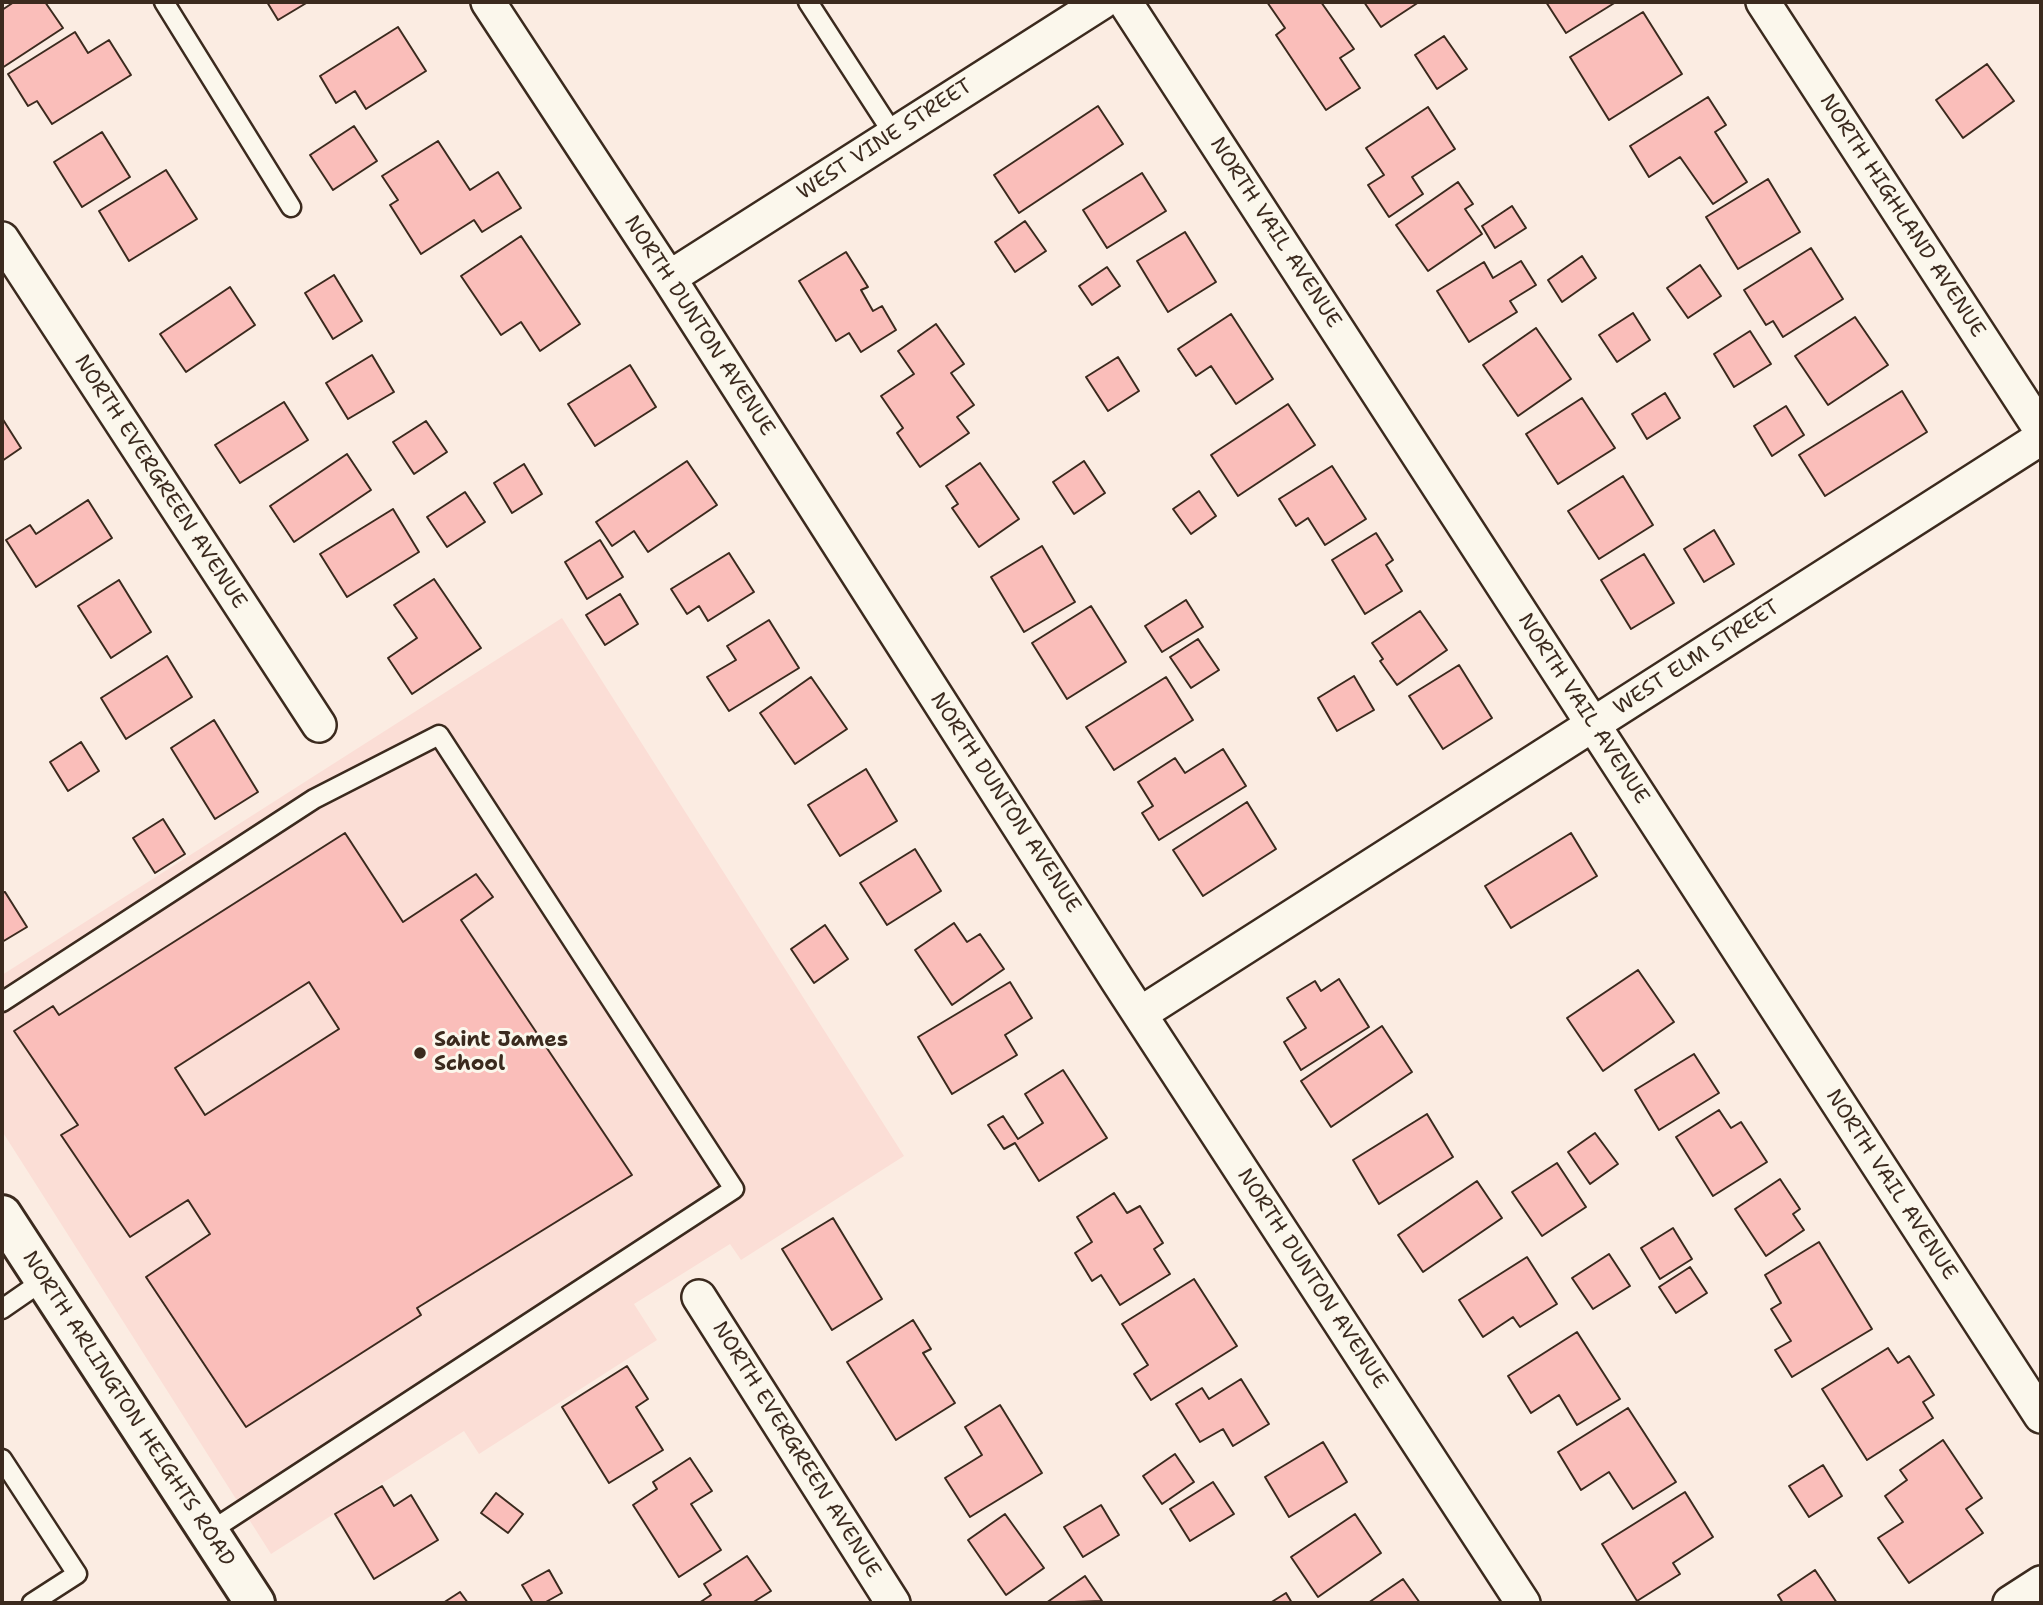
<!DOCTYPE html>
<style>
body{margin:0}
#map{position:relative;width:2043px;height:1605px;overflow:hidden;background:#fbece2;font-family:"Shantell Sans",sans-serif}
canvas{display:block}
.frame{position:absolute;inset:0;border:4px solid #3b2a1e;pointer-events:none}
</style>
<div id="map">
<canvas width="2043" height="1605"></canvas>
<div class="frame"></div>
</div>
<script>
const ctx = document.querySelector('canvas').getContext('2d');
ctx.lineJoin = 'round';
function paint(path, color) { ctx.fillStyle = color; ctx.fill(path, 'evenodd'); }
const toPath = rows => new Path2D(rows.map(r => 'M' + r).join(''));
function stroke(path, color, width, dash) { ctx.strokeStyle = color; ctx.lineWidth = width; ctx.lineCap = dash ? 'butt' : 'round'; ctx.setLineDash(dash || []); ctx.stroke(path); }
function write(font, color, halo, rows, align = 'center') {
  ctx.font = font + ' "Shantell Sans",sans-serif'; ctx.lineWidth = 6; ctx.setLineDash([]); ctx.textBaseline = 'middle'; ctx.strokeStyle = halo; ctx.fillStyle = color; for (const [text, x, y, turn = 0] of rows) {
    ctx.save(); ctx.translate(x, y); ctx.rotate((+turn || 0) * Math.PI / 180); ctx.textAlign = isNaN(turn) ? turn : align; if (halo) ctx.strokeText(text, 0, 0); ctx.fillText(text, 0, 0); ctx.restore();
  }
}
const built = toPath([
 [562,618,904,1156,741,1260,730,1244,634,1304,657,1340,479,1454,464,1431,271,1554,2,1131,2,975]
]);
const building = toPath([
 [14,2,45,2,63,28,2,68,2,10,14,2],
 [267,2,308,2,278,20,267,2],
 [1267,2,1321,2,1354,49,1340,58,1360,88,1326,110,1276,35,1285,28,1267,2],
 [1364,2,1419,2,1381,27,1364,2],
 [1546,2,1616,2,1566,33,1546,2],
 [1643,12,1682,74,1609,120,1570,57,1643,12],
 [398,27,426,71,366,109,355,91,336,103,320,76,398,27],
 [75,32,88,53,109,40,131,75,52,124,37,101,28,106,8,74,75,32],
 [1444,36,1467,69,1437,89,1415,55,1444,36],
 [1987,64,2014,101,1963,138,1936,100,1987,64],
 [1708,97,1726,125,1715,132,1747,182,1713,204,1680,157,1649,177,1630,146,1708,97],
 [1098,106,1123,144,1019,213,994,175,1098,106],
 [1428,107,1455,149,1412,177,1423,194,1389,217,1368,185,1384,175,1366,148,1428,107],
 [354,126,377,161,333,190,310,155,354,126],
 [102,132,130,177,82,207,54,162,102,132],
 [438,141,470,190,498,172,521,208,482,232,474,220,421,254,390,205,398,200,382,176,438,141],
 [166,170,197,219,129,261,99,211,166,170],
 [1142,173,1166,211,1107,248,1083,210,1142,173],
 [1768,179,1800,232,1738,269,1706,217,1768,179],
 [1458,182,1473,204,1465,209,1482,234,1428,271,1396,225,1458,182],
 [1512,206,1526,228,1495,248,1482,226,1512,206],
 [1025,221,1046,251,1015,272,995,242,1025,221],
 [1185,232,1216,282,1168,312,1137,261,1185,232],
 [521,236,580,324,540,351,521,322,501,335,461,276,521,236],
 [1811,248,1843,299,1783,337,1773,321,1766,325,1744,290,1811,248],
 [846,252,868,287,861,290,873,311,882,306,896,330,861,352,849,333,836,341,799,281,846,252],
 [1582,256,1596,278,1562,302,1548,280,1582,256],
 [1521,261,1536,285,1510,301,1517,312,1469,342,1437,291,1484,262,1493,278,1521,261],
 [1700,265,1721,296,1688,318,1667,288,1700,265],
 [1107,267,1120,286,1092,305,1079,286,1107,267],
 [334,275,362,321,333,339,305,293,334,275],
 [230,287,255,325,186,372,160,334,230,287],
 [1633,313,1650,340,1617,362,1599,335,1633,313],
 [1231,314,1273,379,1236,404,1211,366,1196,376,1178,349,1231,314],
 [1855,317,1888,365,1828,405,1795,356,1855,317],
 [936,324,964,364,951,373,974,405,957,417,969,433,920,467,897,433,903,428,881,396,914,374,898,351,936,324],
 [1536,328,1571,379,1518,416,1483,365,1536,328],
 [1750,331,1771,364,1734,387,1714,354,1750,331],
 [372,355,394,392,348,419,326,383,372,355],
 [1118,357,1139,391,1108,411,1086,377,1118,357],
 [630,365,656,407,595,446,568,404,630,365],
 [1902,391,1927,432,1825,496,1799,455,1902,391],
 [1665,393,1680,418,1647,439,1632,414,1665,393],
 [1582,398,1615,448,1558,484,1526,434,1582,398],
 [284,402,308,440,240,483,215,445,284,402],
 [1288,404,1315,445,1238,496,1211,455,1288,404],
 [1786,406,1804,435,1772,456,1754,426,1786,406],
 [2,418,21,448,2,461,2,418],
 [426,421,447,452,414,474,393,442,426,421],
 [347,454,371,490,294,542,270,506,347,454],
 [687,461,717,505,648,552,634,531,612,546,596,522,687,461],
 [1084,461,1105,493,1074,514,1053,482,1084,461],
 [980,463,1019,519,979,547,952,508,958,504,946,486,980,463],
 [524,464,542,494,512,513,494,483,524,464],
 [1332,466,1366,519,1325,545,1308,518,1296,526,1279,499,1332,466],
 [1623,476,1653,525,1599,559,1568,511,1623,476],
 [1199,491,1216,516,1191,534,1173,509,1199,491],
 [465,492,485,522,447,547,427,517,465,492],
 [88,500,112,538,36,587,6,540,30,525,36,534,88,500],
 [393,509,419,552,347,597,320,554,393,509],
 [1714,530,1734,564,1704,582,1684,549,1714,530],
 [1376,533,1393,560,1386,565,1402,591,1365,614,1332,560,1376,533],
 [600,540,623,577,587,599,565,562,600,540],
 [1042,546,1075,602,1024,632,991,577,1042,546],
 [729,553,754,592,708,621,699,606,687,614,671,589,729,553],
 [1644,554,1674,603,1631,629,1601,580,1644,554],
 [434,579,481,648,412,694,388,658,417,638,394,605,434,579],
 [119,580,151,632,111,658,78,606,119,580],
 [620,594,638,624,605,645,586,615,620,594],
 [1186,600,1203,627,1162,652,1145,626,1186,600],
 [1091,606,1126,662,1067,699,1032,643,1091,606],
 [1420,611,1447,650,1397,685,1380,661,1383,659,1372,643,1420,611],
 [769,620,799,668,729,711,707,677,736,660,727,646,769,620],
 [1198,639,1219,670,1191,688,1170,657,1198,639],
 [167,656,192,697,126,739,101,698,167,656],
 [1459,665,1492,718,1443,749,1409,696,1459,665],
 [1354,676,1374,710,1337,731,1318,698,1354,676],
 [811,677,847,729,795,764,760,713,811,677],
 [1166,677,1193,720,1114,770,1086,727,1166,677],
 [214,720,258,792,215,819,171,748,214,720],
 [81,742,99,771,68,791,50,762,81,742],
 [1223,749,1246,786,1159,840,1142,813,1153,806,1138,782,1175,758,1185,773,1223,749],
 [866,769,897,821,840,856,808,805,866,769],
 [1247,802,1276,849,1203,896,1173,850,1247,802],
 [163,819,185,854,155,873,133,838,163,819],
 [345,833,403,922,476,874,493,897,461,920,632,1175,417,1308,421,1315,246,1427,146,1277,210,1234,188,1200,130,1237,61,1135,78,1125,14,1031,53,1006,59,1015,345,833],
 [309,982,339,1029,205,1115,175,1068,309,982],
 [1571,833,1597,876,1511,928,1485,886,1571,833],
 [915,849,941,891,887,925,860,883,915,849],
 [5,892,27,927,2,942,2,893,5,892],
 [954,923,967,942,980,934,1004,969,952,1005,915,950,954,923],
 [825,925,848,959,814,983,791,949,825,925],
 [1638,970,1674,1022,1603,1071,1567,1018,1638,970],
 [1339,979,1369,1027,1301,1070,1284,1042,1306,1028,1287,998,1315,981,1321,991,1339,979],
 [1010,982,1032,1018,1005,1035,1017,1055,952,1094,918,1037,1010,982],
 [1382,1026,1412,1072,1331,1127,1301,1081,1382,1026],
 [1694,1054,1719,1093,1659,1130,1635,1090,1694,1054],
 [1063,1070,1107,1138,1039,1181,1015,1143,1004,1149,988,1125,1003,1116,1018,1139,1043,1123,1025,1094,1063,1070],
 [1719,1110,1731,1128,1741,1122,1767,1162,1713,1196,1676,1137,1719,1110],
 [1427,1114,1453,1157,1379,1204,1353,1160,1427,1114],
 [1595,1133,1618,1164,1590,1184,1568,1152,1595,1133],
 [1557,1163,1586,1207,1542,1236,1512,1192,1557,1163],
 [1780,1179,1800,1209,1793,1214,1804,1230,1766,1256,1735,1209,1780,1179],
 [1477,1181,1502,1218,1423,1272,1398,1235,1477,1181],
 [1114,1193,1127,1213,1140,1206,1163,1243,1154,1249,1170,1274,1120,1305,1101,1275,1092,1281,1075,1253,1092,1242,1077,1217,1114,1193],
 [833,1218,882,1299,832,1330,782,1249,833,1218],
 [1673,1228,1692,1259,1660,1279,1641,1248,1673,1228],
 [1819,1242,1872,1329,1792,1377,1775,1350,1791,1341,1771,1309,1781,1303,1765,1275,1819,1242],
 [1609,1254,1630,1286,1593,1309,1572,1278,1609,1254],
 [1527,1257,1557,1304,1520,1327,1513,1317,1483,1337,1459,1300,1527,1257],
 [1690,1267,1707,1293,1676,1313,1659,1287,1690,1267],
 [1194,1279,1237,1346,1151,1400,1134,1374,1148,1365,1122,1324,1194,1279],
 [913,1320,931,1349,923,1353,955,1403,896,1440,847,1362,913,1320],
 [1577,1332,1620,1399,1577,1425,1559,1395,1531,1413,1508,1376,1577,1332],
 [1888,1348,1898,1363,1909,1356,1934,1395,1923,1402,1933,1418,1867,1460,1822,1389,1888,1348],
 [627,1366,648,1399,636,1407,663,1450,609,1483,562,1407,627,1366],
 [1241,1379,1269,1424,1233,1446,1223,1429,1200,1442,1176,1404,1202,1388,1209,1399,1241,1379],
 [1000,1405,1042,1473,970,1517,945,1478,982,1455,965,1427,1000,1405],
 [1628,1408,1676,1482,1633,1509,1609,1472,1581,1490,1558,1452,1628,1408],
 [1943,1440,1982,1498,1966,1509,1983,1533,1909,1583,1878,1538,1903,1522,1885,1496,1907,1480,1900,1470,1943,1440],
 [1323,1442,1347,1482,1289,1517,1265,1477,1323,1442],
 [1175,1454,1194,1482,1162,1504,1143,1476,1175,1454],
 [690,1458,712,1491,691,1504,721,1550,679,1577,633,1505,657,1489,653,1482,690,1458],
 [1823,1465,1842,1496,1809,1517,1789,1486,1823,1465],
 [1213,1482,1234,1514,1190,1541,1170,1509,1213,1482],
 [382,1486,394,1506,411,1495,438,1540,374,1579,335,1514,382,1486],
 [1685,1492,1713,1537,1673,1563,1680,1574,1637,1601,1602,1544,1685,1492],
 [496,1493,523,1514,508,1533,481,1513,496,1493],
 [1101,1505,1119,1535,1083,1557,1064,1527,1101,1505],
 [1005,1514,1044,1568,1006,1595,968,1540,1005,1514],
 [1355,1514,1381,1553,1318,1597,1291,1557,1355,1514],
 [747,1556,771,1591,752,1603,699,1603,711,1595,704,1584,747,1556],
 [549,1570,562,1593,544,1603,533,1603,522,1585,549,1570],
 [1815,1570,1837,1603,1783,1603,1778,1595,1815,1570],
 [1085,1576,1102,1601,1046,1603,1085,1576],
 [1403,1579,1420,1603,1368,1603,1403,1579],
 [460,1592,468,1603,443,1603,460,1592],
 [1286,1593,1292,1603,1270,1603,1286,1593]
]);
const service = toPath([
 [164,2,291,207],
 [808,2,894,135],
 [2,1002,314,799,439,735,734,1189,209,1532],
 [2,1309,44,1280],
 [2,1459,77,1574,32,1603]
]);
const minor = toPath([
 [488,2,669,278,1118,981,1523,1603],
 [1125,2,2041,1416],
 [1763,2,2041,430],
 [2,239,319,725],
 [669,278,1102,2],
 [1140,1014,2041,438],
 [699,1297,893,1603],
 [2010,1603,2041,1583]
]);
const secondary = toPath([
 [2,1215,255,1603]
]);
const markers = [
 [420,1053,7,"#3b2a1e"]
];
const streetNames = [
 ["WEST VINE STREET",885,140,-33],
 ["NORTH HIGHLAND AVENUE",1902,216,57],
 ["NORTH VAIL AVENUE",1275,233,57],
 ["NORTH DUNTON AVENUE",699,326,57],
 ["NORTH EVERGREEN AVENUE",160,482,57],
 ["WEST ELM STREET",1697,658,-33],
 ["NORTH VAIL AVENUE",1583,709,57],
 ["NORTH DUNTON AVENUE",1005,803,57],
 ["NORTH VAIL AVENUE",1891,1185,57],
 ["NORTH DUNTON AVENUE",1312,1279,57],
 ["NORTH ARLINGTON HEIGHTS ROAD",128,1409,57],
 ["NORTH EVERGREEN AVENUE",796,1450,58]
];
const poiNames = [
 ["Saint James",434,1041],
 ["School",434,1065]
];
paint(built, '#fbded6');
paint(building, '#fabeba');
stroke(building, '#3b2a1e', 2);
stroke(service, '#3b2a1e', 23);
stroke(minor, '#3b2a1e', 38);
stroke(secondary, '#3b2a1e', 44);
stroke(service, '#fbf7ec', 18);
stroke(minor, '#fbf7ec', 33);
stroke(secondary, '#fbf7ec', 38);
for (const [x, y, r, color] of markers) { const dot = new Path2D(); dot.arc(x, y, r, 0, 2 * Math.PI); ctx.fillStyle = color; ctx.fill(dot); stroke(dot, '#fbf7ec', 2.5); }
write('21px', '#3b2a1e', '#fbf7ec', streetNames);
write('bold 21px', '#3b2a1e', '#fbf7ec', poiNames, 'left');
</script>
